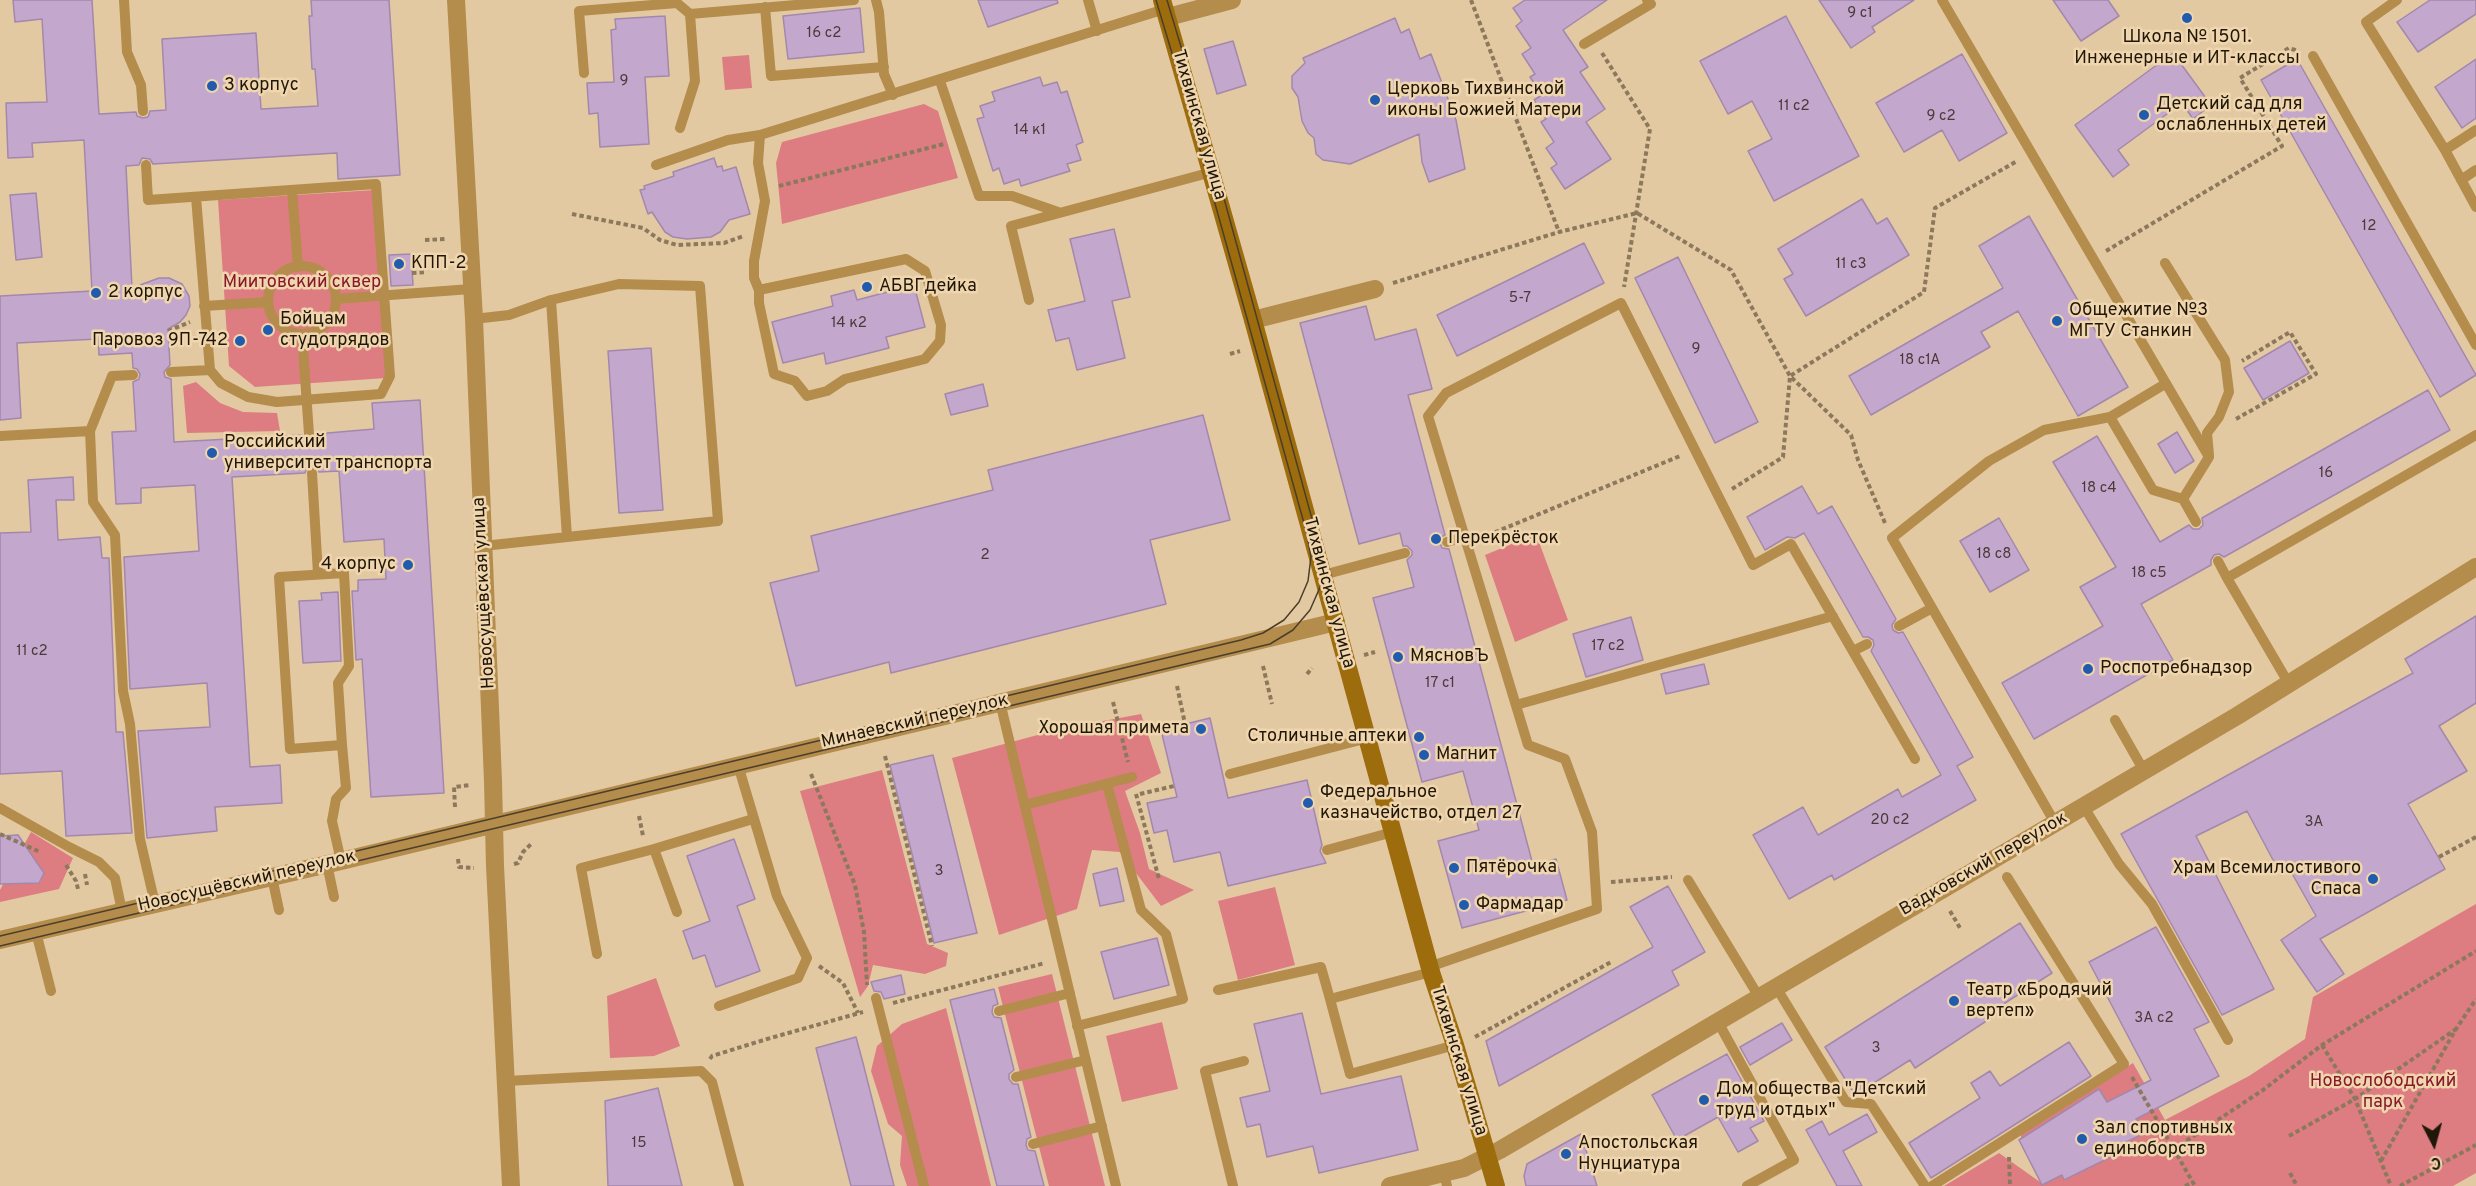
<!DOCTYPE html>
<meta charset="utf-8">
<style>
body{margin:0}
#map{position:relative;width:2476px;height:1186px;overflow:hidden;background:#e3c9a2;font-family:Overpass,sans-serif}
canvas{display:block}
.north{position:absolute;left:2404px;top:1114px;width:60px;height:60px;-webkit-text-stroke:4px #f0d6ae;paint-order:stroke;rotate:174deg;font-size:16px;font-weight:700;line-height:24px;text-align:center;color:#201708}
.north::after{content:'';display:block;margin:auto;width:21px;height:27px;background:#201708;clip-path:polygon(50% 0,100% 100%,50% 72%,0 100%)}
</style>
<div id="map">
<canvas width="2476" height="1186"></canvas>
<div class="north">С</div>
</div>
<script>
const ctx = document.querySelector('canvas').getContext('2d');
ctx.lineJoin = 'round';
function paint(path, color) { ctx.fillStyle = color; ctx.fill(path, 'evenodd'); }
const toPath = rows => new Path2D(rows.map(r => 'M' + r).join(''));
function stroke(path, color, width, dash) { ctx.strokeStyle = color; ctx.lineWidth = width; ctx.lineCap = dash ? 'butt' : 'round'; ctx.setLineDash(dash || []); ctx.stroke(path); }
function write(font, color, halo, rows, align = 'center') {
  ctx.font = font + ' Overpass,sans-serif'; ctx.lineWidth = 5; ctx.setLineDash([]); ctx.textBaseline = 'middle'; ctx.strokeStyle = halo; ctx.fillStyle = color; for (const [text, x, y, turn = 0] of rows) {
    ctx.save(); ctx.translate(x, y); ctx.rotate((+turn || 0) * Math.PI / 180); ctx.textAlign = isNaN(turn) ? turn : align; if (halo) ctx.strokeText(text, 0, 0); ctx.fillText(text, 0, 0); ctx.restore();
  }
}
const green = toPath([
 [749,55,752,88,725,90,722,57],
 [924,104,938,111,958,178,782,224,776,163,782,142],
 [374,190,386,378,255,387,229,366,218,200],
 [196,382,220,403,243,412,277,413,280,431,187,433,183,386],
 [1536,534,1568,620,1515,642,1485,555],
 [1141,714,1161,773,1125,791,1140,833,1149,869,1194,890,1161,906,1120,852,1092,850,1077,909,999,935,952,758,1060,729],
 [882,770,927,944,948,953,946,966,925,974,873,965,868,986,860,997,800,791],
 [31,832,73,858,59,889,0,902,0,890],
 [1275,887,1295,965,1238,980,1218,901],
 [2476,904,2476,1173,2453,1186,1944,1186,1999,1153,2040,1182,2021,1145,2021,1133,2133,1063,2165,1120,2249,1076,2305,1039,2313,997],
 [1052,974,1105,1186,1049,1186,998,987],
 [656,978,680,1046,654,1056,610,1058,607,996],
 [946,1008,991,1186,907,1186,900,1165,902,1136,888,1124,871,1071,877,1046,902,1024],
 [1162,1022,1178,1089,1122,1102,1106,1036]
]);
const building = toPath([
 [13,0,92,0,99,114,136,112,137,116,143,118,148,117,150,111,166,110,162,39,256,33,261,109,318,106,315,69,312,69,309,16,312,16,311,0,389,0,400,175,338,179,337,153,153,164,150,159,142,158,139,165,126,166,132,288,159,278,169,278,182,284,189,296,190,306,186,315,180,322,168,329,170,365,164,372,165,377,171,379,174,442,302,435,305,440,310,441,315,438,316,434,374,429,372,403,420,400,444,793,371,797,362,659,356,660,352,591,358,591,358,580,386,579,384,539,344,542,339,471,319,472,318,468,312,466,307,467,305,473,232,477,250,767,280,765,282,803,215,807,217,831,147,838,138,731,210,727,207,683,130,689,124,557,199,551,195,485,141,488,141,503,116,504,112,432,136,431,133,382,139,379,140,374,137,369,133,368,132,353,99,355,98,339,17,343,21,418,0,420,0,296,92,291,84,140,32,143,33,157,8,158,6,103,47,102,42,19,15,22,13,0],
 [978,0,1057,0,1058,3,988,27,978,0],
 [1525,0,1607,0,1563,30,1588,67,1580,72,1605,109,1586,122,1611,159,1565,189,1551,168,1557,164,1546,148,1554,142,1541,122,1546,119,1534,100,1542,95,1530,77,1535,74,1522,54,1531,48,1516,26,1522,21,1513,8,1525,0],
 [1819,0,1914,0,1872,27,1875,32,1851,48,1819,0],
 [2053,0,2108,0,2119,16,2081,41,2053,0],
 [2430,0,2476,0,2476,14,2418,52,2397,22,2430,0],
 [860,8,864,52,788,59,783,16,860,8],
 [665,16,669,76,645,77,649,144,600,147,598,113,589,114,587,83,614,82,611,30,616,29,615,19,665,16],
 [1786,16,1859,156,1774,201,1748,151,1772,139,1752,101,1728,114,1700,61,1786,16],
 [1395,18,1401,33,1409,29,1420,59,1431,54,1456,120,1465,169,1429,182,1422,162,1419,134,1350,164,1323,160,1316,154,1314,138,1308,133,1302,121,1298,97,1292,88,1292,76,1305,63,1303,58,1395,18],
 [1233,41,1246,85,1217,94,1204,49,1233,41],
 [2173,53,2211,105,2193,119,2182,103,2118,150,2129,165,2113,177,2075,125,2173,53],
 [1962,54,2007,133,1959,161,1942,130,1904,152,1876,103,1962,54],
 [2297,59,2476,375,2440,397,2261,80,2297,59],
 [2476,59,2476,118,2462,128,2435,87,2476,59],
 [1040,77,1043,86,1057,82,1061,93,1067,91,1083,142,1076,145,1081,160,1067,164,1070,171,1021,186,1019,179,1004,184,999,168,993,171,977,119,984,117,980,106,995,101,992,92,1040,77],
 [714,158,717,167,722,166,723,171,736,167,750,214,729,220,720,232,711,237,687,239,673,237,665,232,652,212,648,214,640,190,645,189,644,186,674,176,673,172,714,158],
 [36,193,42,257,16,260,10,195,36,193],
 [1862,199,1877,224,1887,218,1909,255,1806,316,1784,279,1793,274,1778,249,1862,199],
 [2029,216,2128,387,2078,416,2018,311,1981,332,1990,347,1871,415,1849,376,2003,288,1979,246,2029,216],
 [1114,229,1130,297,1112,301,1125,358,1077,370,1069,338,1056,341,1048,310,1085,301,1070,239,1114,229],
 [1584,243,1604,283,1457,356,1437,315,1584,243],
 [411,254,413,285,391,286,389,255,411,254],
 [1678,257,1758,422,1715,443,1635,278,1678,257],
 [914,285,925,327,886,337,889,348,826,364,824,353,783,363,772,322,833,306,831,296,854,290,857,300,914,285],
 [1366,306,1375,340,1416,329,1432,389,1408,395,1445,535,1441,537,1440,543,1442,548,1449,549,1533,865,1556,859,1567,900,1462,928,1438,841,1479,830,1463,771,1422,782,1373,598,1414,587,1407,560,1412,555,1412,551,1407,546,1403,546,1400,533,1359,544,1300,323,1366,306],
 [2290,341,2309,373,2263,400,2244,368,2290,341],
 [651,348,663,510,619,513,608,351,651,348],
 [983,384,988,406,951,415,945,394,983,384],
 [2428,390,2450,430,2224,557,2219,554,2214,555,2211,560,2211,565,2141,604,2173,660,2034,739,2002,683,2103,626,2080,587,2116,567,2053,462,2097,436,2160,542,2189,525,2193,529,2199,529,2203,525,2202,518,2428,390],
 [1203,415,1230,520,1150,540,1166,604,891,673,889,662,796,686,770,583,819,571,811,536,993,490,988,470,1203,415],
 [2177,432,2194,461,2175,473,2158,444,2177,432],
 [73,477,74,500,56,500,58,540,100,537,102,558,109,558,116,732,123,732,132,833,66,836,62,771,0,774,0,533,31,532,28,480,73,477],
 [1802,486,1818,514,1832,506,1896,619,1892,625,1893,630,1898,633,1903,632,1973,757,1957,766,1976,800,1834,880,1832,875,1789,899,1753,835,1803,807,1818,835,1898,789,1902,797,1941,775,1871,651,1874,645,1873,640,1868,637,1863,637,1804,533,1795,538,1787,537,1765,550,1747,517,1802,486],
 [1999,518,2029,570,1990,592,1960,541,1999,518],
 [338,592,341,661,303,663,299,601,322,600,321,593,338,592],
 [2476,616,2476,703,2439,726,2467,771,2408,804,2445,869,2320,939,2344,974,2317,992,2281,940,2316,916,2290,870,2281,875,2247,811,2196,836,2274,989,2222,1015,2121,834,2413,673,2405,659,2476,616],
 [1631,617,1643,660,1586,677,1573,634,1631,617],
 [1704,664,1709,684,1666,694,1661,674,1704,664],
 [1210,718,1228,798,1307,780,1322,845,1320,851,1326,863,1228,886,1220,852,1174,862,1167,830,1154,833,1147,803,1177,797,1161,730,1210,718],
 [933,755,977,933,934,943,890,765,933,755],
 [18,835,44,873,39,883,0,884,0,836,18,835],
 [734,839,755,899,737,906,760,971,716,987,705,955,693,959,683,931,710,921,687,856,734,839],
 [1117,868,1124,901,1100,906,1093,874,1117,868],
 [1668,886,1705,952,1672,971,1679,985,1499,1086,1486,1041,1653,947,1630,907,1668,886],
 [2020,923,2052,973,1994,1010,1997,1014,1915,1068,1910,1060,1855,1095,1825,1047,2020,923],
 [2156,927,2209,1022,2194,1029,2219,1076,2136,1119,2143,1134,2116,1147,2119,1153,2064,1180,2062,1175,2042,1185,2019,1140,2099,1089,2107,1102,2151,1080,2089,962,2156,927],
 [1157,938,1169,985,1114,999,1101,952,1157,938],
 [901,975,905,994,884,999,881,992,874,991,871,982,901,975],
 [994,989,998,1004,993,1006,992,1012,994,1017,1001,1018,1014,1070,1009,1074,1009,1079,1013,1084,1018,1084,1031,1137,1027,1139,1026,1145,1028,1150,1035,1151,1044,1186,997,1186,950,1000,994,989],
 [1302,1013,1321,1094,1401,1076,1418,1150,1319,1173,1313,1146,1267,1157,1260,1124,1247,1127,1240,1098,1270,1091,1254,1024,1302,1013],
 [1782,1023,1792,1040,1750,1065,1740,1047,1782,1023],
 [856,1037,863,1063,894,1186,851,1186,816,1048,856,1037],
 [2069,1042,2091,1076,1931,1178,1909,1143,1980,1098,1971,1083,1990,1071,2000,1086,2069,1042],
 [1727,1054,1764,1121,1750,1128,1758,1141,1738,1152,1718,1117,1677,1140,1652,1095,1727,1054],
 [658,1088,682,1186,608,1186,605,1101,658,1088],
 [1867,1114,1877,1132,1843,1151,1862,1186,1837,1186,1806,1130,1822,1121,1829,1135,1867,1114],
 [1581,1134,1597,1186,1526,1186,1524,1176,1527,1164,1581,1134]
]);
const path = toPath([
 [1471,0,1559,232],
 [1602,53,1650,129,1624,287],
 [779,186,944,144],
 [572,214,643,228,660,240,677,245,724,243,744,236],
 [425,240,445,239],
 [2106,251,2282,146,2240,78,2289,48,2298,51],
 [412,273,427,272],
 [1393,283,1559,232,1637,213,1731,270,1790,376,1851,435,1858,460,1885,523],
 [168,331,190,322],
 [1230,354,1240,351],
 [2236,419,2316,374,2290,332,2242,361],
 [1732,489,1783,457,1790,376,1924,292,1935,208,2017,161],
 [1481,538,1680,456],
 [1364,655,1375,652],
 [1263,666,1272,704],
 [1307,674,1312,668],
 [1177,686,1185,724],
 [1113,702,1128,762],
 [885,756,932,946],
 [811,774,855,885,864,932,867,985],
 [1136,794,1159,879],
 [1140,794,1174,786],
 [455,807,454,787,471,785],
 [639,816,643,836],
 [0,834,40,852],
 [2439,857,2476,837],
 [458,859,459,867,474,868],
 [514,864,518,863,523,852,531,844],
 [66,865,76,881,78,889],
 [85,874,87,885],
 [1611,882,1672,877],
 [1950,911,1960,928],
 [819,966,843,983,858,1013],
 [893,1003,1045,963],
 [1475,1037,1611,962],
 [2322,1045,2355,1099,2391,1186],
 [710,1059,712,1056,767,1039,863,1012],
 [2132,1077,2195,1186],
 [2289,1136,2355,1099,2456,1029],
 [2174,1149,2263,1090,2322,1045,2476,951],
 [2009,1157,2010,1186],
 [2381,1161,2456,1029,2476,999],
 [2290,1173,2297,1186],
 [2185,1186,2193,1182],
 [2400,1186,2476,1145]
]);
const lane = toPath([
 [124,0,127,52,141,85,143,111],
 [876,0,879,12,884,74,893,95],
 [1088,0,1097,31],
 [1942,0,2209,457,2183,499,2196,522],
 [2397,0,2366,22,2445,150,2476,130],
 [765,7,771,76,884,67],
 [1584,44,1651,4,1647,0],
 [2313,56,2476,345],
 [584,73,579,11,677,3,690,14],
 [940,81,979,196,1012,196,1058,212],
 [680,128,695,81,690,14,854,0],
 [2445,150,2476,207],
 [146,165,148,200,376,184,390,376,381,394,277,402,248,397,221,383,210,370,196,197],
 [656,165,728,140,760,135],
 [2461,180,2476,170],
 [292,190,298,267],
 [2165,263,2225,360,2229,392,2219,417,2207,433,2209,455],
 '268 300a34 34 0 1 1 68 0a34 34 0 1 1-68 0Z',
 [759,290,906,259,925,271,941,325,940,341,925,359,845,379,827,391,807,396,795,381,774,374,759,303,759,290,754,278,754,261,765,201,758,163,760,135,1165,9],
 [336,299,471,289],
 [1029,300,1011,226,1212,172],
 [204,306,268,302],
 [474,319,509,315,551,300,619,284,700,286,718,521,567,537,551,300],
 [302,334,309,434],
 [171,372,210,370],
 [2110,417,2165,384],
 [90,431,93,502,115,535,123,691,130,724,140,839,155,904],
 [0,436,90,431,112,376,133,375],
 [312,473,318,574],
 [1447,542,1465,537],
 [483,546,567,537],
 [2218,561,2227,578],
 [1323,575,1405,553],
 [1899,626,1932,608],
 [1853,651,1867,644],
 [2289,684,2227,578,2476,435],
 [1000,702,1116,1186],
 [1516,705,1833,616],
 [2115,720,2144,771],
 [1230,774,1368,738],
 [1025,805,1132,777],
 [2084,807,2119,864,2152,904,2228,1040],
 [0,808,69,847,99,862,115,878,122,911],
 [2055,823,1892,538,1989,461,2044,430,2110,417,2153,490,2183,499],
 [1327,850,1393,832],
 [341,861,332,821,336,799,346,788,342,745,290,749,279,577,344,573,349,666,338,683,342,745],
 [327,864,334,897],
 [272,877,279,910],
 [1688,880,1759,997],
 [677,912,654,849,753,819],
 [36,932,51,991],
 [597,954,581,868,654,849],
 [1429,967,1597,909,1592,832,1565,759,1528,745,1428,416,1446,393,1621,303,1753,565,1791,544,1915,759],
 [1431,972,1330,999,1350,1074,1455,1045],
 [1776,987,1846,1102,1871,1104,1925,1186],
 [1218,990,1321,967,1330,999],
 [876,998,924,1186],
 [719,1006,798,978,807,958,777,896,738,765],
 [999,1011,1070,993],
 [1718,1022,1794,1160,1747,1186],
 [1077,1026,1183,999,1166,934,1141,910,1107,784],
 [1016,1077,1086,1060],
 [506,1081,701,1071,712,1082,739,1186],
 [1033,1144,1102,1126],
 [1444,1173,1447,1186],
 [1233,1186,1205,1071,1244,1061],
 [1932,1186,2124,1064,2007,877]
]);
const street = toPath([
 [456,0,474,319,493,781,495,866,511,1186],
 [1168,17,1232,0],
 [1253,320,1375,289],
 [0,940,341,861,1336,622],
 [1390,1186,1464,1168,1500,1150,2237,716,2476,567]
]);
const secondary = toPath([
 [1162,0,1253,320,1431,972,1455,1045,1496,1186]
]);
const tram = toPath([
 [0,936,1241,640,1263,633,1284,620,1299,602,1308,581,1311,557,1307,534,1187,103,1156,0],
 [0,946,1270,644,1293,630,1310,610,1321,585,1323,559,1197,100,1167,0]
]);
const markers = [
 [2187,18,6,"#215bad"],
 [212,86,6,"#215bad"],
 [1375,100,6,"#215bad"],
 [2144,115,6,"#215bad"],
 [399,264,6,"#215bad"],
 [867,287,6,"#215bad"],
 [96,293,6,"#215bad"],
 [2057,321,6,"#215bad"],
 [268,330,6,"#215bad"],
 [240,341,6,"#215bad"],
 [212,453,6,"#215bad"],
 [1436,539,6,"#215bad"],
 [408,565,6,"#215bad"],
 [1398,657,6,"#215bad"],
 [2088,669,6,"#215bad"],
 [1201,729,6,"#215bad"],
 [1419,737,6,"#215bad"],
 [1424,755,6,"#215bad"],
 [1308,803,6,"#215bad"],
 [1454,868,6,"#215bad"],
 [2373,879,6,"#215bad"],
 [1464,905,6,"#215bad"],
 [1954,1001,6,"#215bad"],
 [1704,1100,6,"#215bad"],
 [2082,1139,6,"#215bad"],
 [1566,1154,6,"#215bad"]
];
const numberNames = [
 ["9 с1",1860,14],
 ["16 с2",824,34],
 ["9",624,82],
 ["11 с2",1794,107],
 ["9 с2",1941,117],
 ["14 к1",1030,131],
 ["12",2369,227],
 ["11 с3",1851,265],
 ["5-7",1520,299],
 ["14 к2",849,324],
 ["9",1696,350],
 ["18 с1А",1920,361],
 ["16",2326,474],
 ["18 с4",2099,489],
 ["18 с8",1994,555],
 ["2",985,556],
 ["18 с5",2149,574],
 ["17 с2",1608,647],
 ["11 с2",32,652],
 ["17 с1",1440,684],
 ["20 с2",1890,821],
 ["3А",2314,823],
 ["3",939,872],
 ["3А с2",2154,1019],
 ["3",1876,1049],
 ["15",639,1144]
];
const poiNames = [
 ["Школа № 1501.",2187,38,"center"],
 ["Инженерные и ИТ-классы",2187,59,"center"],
 ["3 корпус",224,86],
 ["Церковь Тихвинской",1387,90],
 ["иконы Божией Матери",1387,111],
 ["Детский сад для",2156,105],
 ["ослабленных детей",2156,126],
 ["КПП-2",411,264],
 ["АБВГдейка",879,287],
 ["2 корпус",108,293],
 ["Общежитие №3",2069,311],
 ["МГТУ Станкин",2069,332],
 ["Бойцам",280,320],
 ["студотрядов",280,341],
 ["Паровоз 9П-742",228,341,"right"],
 ["Российский",224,443],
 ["университет транспорта",224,464],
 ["Перекрёсток",1448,539],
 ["4 корпус",396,565,"right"],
 ["МясновЪ",1410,657],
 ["Роспотребнадзор",2100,669],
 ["Хорошая примета",1189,729,"right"],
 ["Столичные аптеки",1407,737,"right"],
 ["Магнит",1436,755],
 ["Федеральное",1320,793],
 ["казначейство, отдел 27",1320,814],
 ["Пятёрочка",1466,868],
 ["Храм Всемилостивого",2361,869,"right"],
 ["Спаса",2361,890,"right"],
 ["Фармадар",1476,905],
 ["Театр «Бродячий",1966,991],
 ["вертеп»",1966,1012],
 ["Дом общества \"Детский",1716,1090],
 ["труд и отдых\"",1716,1111],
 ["Зал спортивных",2094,1129],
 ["единоборств",2094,1150],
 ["Апостольская",1578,1144],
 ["Нунциатура",1578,1165]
];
const streetNames = [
 ["Тихвинская улица",1198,125,74],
 ["Новосущёвская улица",485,593,-93],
 ["Тихвинская улица",1328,593,75],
 ["Минаевский переулок",915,722,-13],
 ["Вадковский переулок",1984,865,-30],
 ["Новосущёвский переулок",247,882,-13],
 ["Тихвинская улица",1458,1061,73]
];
const parkNames = [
 ["Миитовский сквер",302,283],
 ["Новослободский",2383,1082],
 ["парк",2383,1103]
];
paint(green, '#dd7d81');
paint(building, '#c3a7cc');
stroke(building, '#a388ac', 1.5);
stroke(path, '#8c795d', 4, [4.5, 3]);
stroke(lane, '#b48c4c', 10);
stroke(street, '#b48c4c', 18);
stroke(secondary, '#9d6d0d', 18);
stroke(tram, '#4b3e2a', 1.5);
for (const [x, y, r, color] of markers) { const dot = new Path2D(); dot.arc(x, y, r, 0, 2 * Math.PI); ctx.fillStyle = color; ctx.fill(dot); stroke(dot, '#f0d6ae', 2); }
write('15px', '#493b39', null, numberNames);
write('18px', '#201708', '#f0d6ae', poiNames, 'left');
write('18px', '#201708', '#f0d6ae', streetNames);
write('18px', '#88182c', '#f0d6ae', parkNames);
</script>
